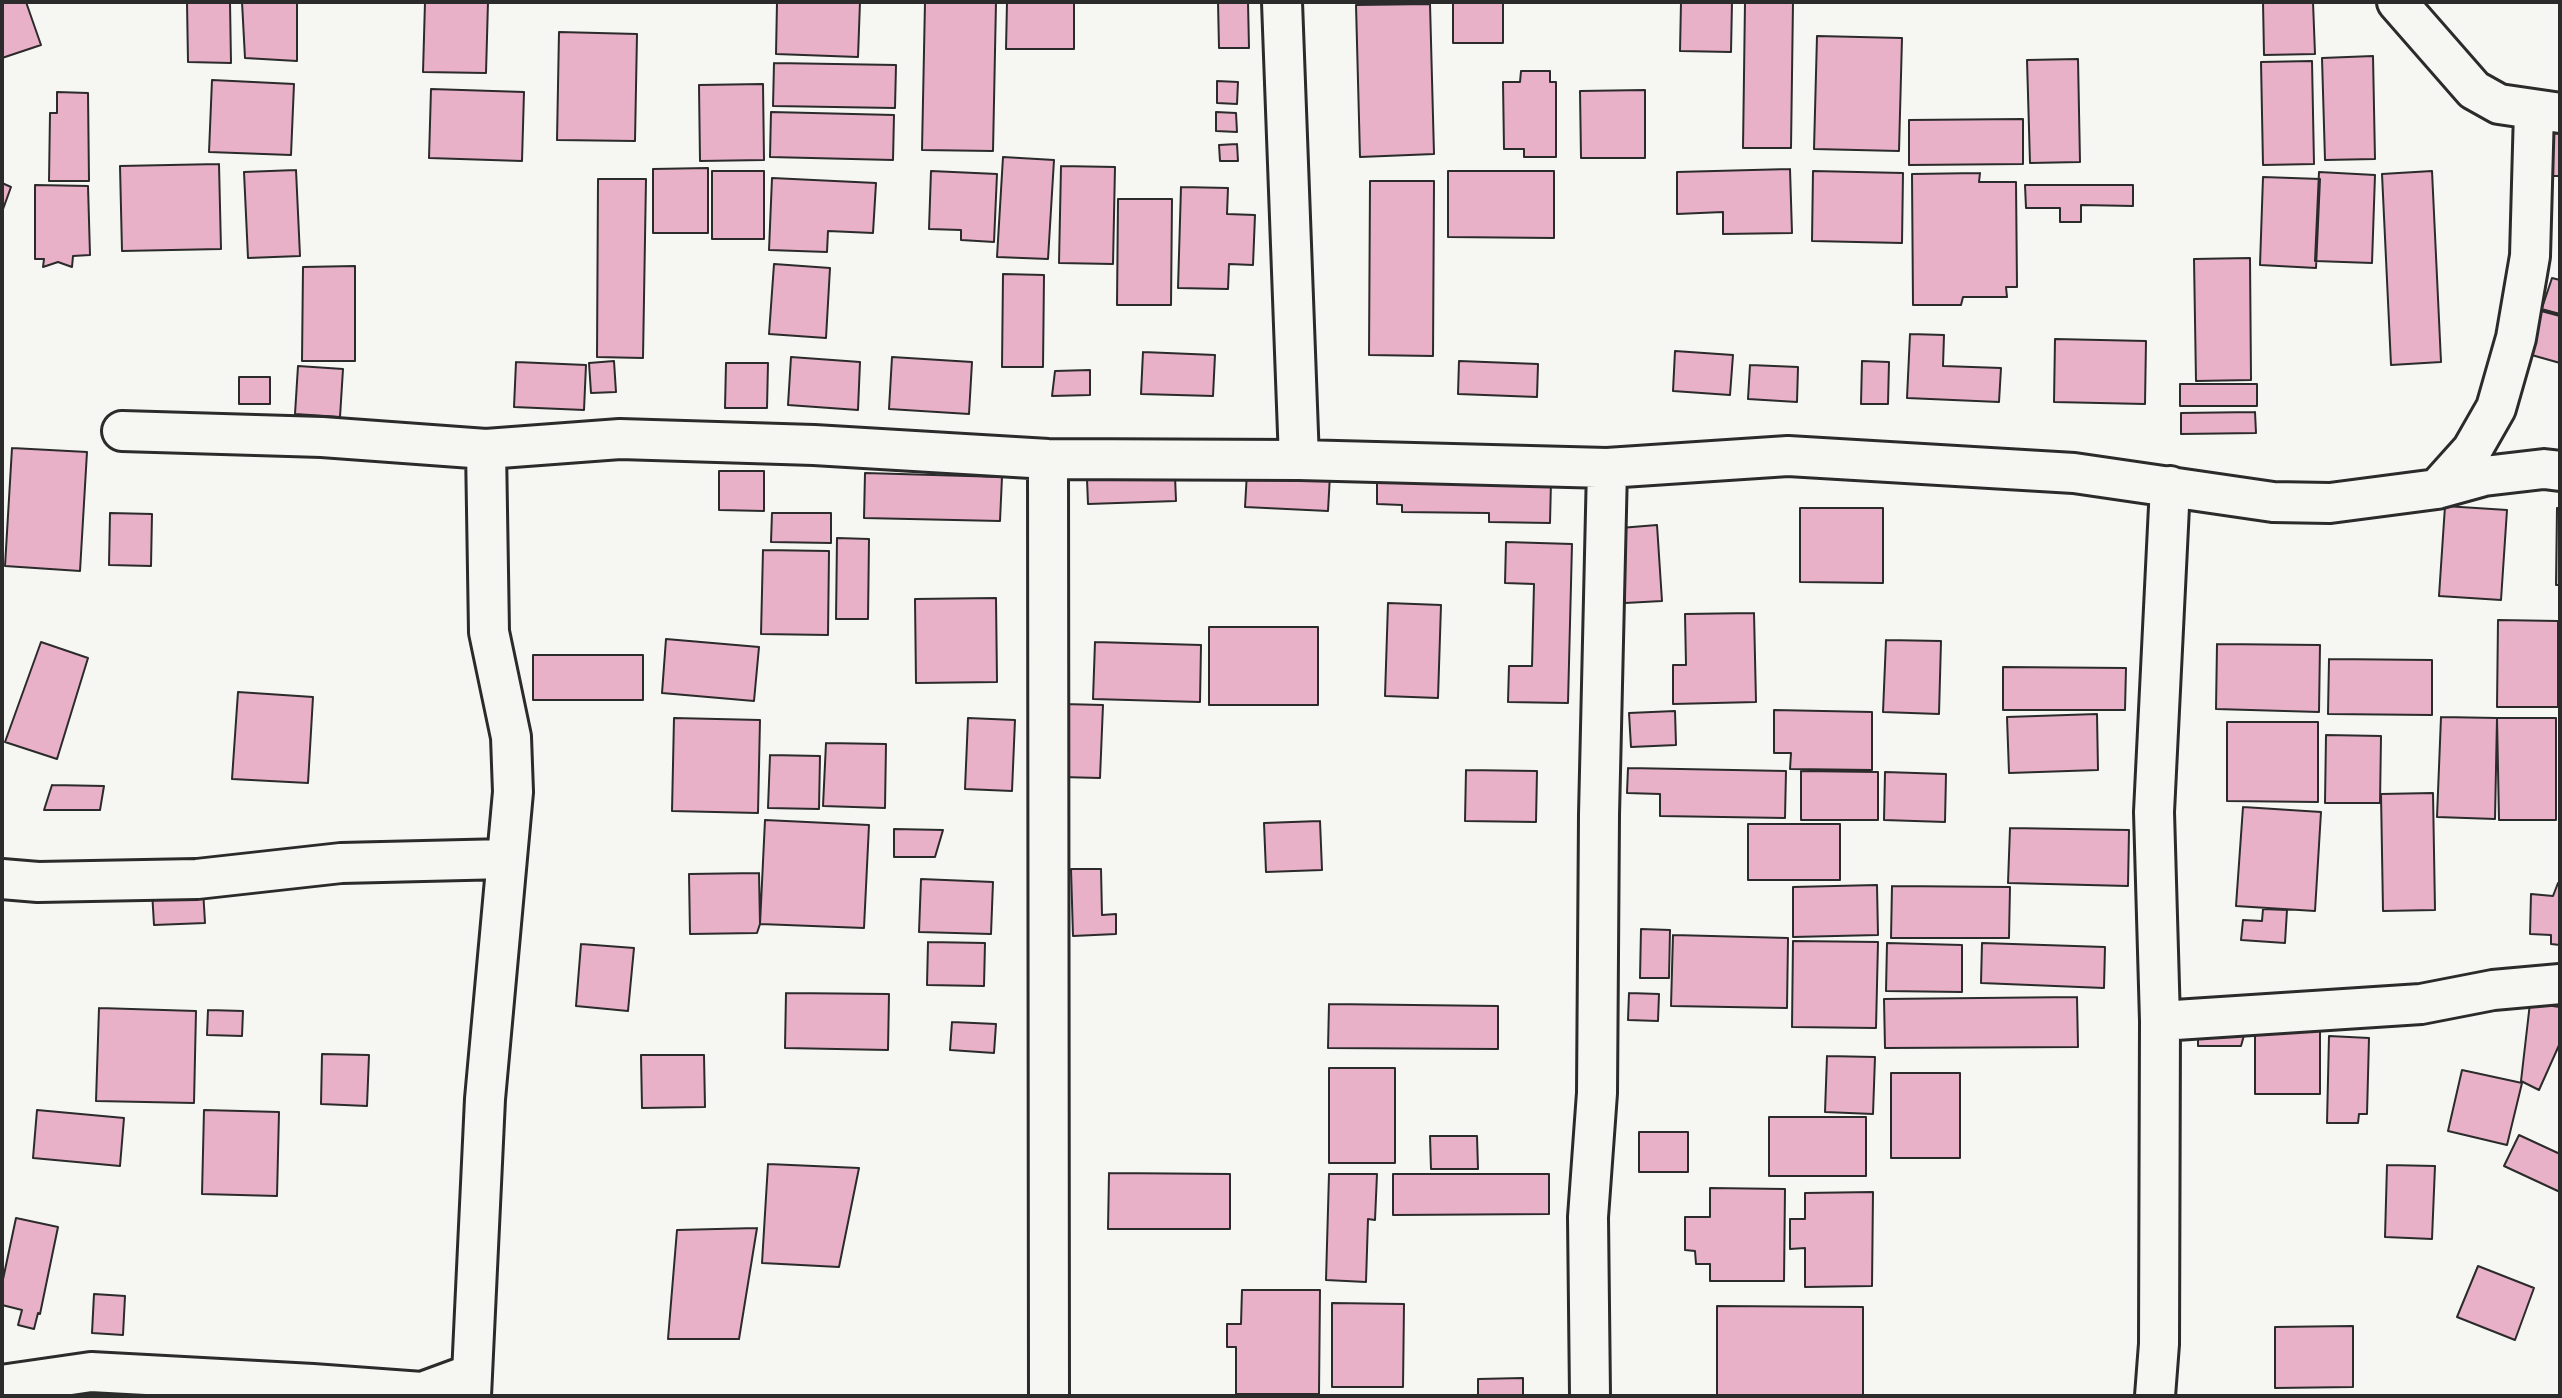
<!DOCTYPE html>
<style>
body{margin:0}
#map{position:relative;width:2562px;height:1398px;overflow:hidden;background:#f6f6f2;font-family:"Playpen Sans",sans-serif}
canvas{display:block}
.frame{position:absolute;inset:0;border:4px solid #2b2b2b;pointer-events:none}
</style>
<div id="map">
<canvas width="2562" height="1398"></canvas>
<div class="frame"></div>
</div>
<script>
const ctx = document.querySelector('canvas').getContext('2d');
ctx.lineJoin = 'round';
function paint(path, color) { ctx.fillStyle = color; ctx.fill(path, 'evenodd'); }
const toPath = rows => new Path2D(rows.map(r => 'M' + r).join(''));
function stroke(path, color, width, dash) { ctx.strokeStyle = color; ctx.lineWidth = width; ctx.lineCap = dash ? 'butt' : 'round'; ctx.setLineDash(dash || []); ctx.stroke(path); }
const building = toPath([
 [2,2,26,2,41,45,2,58,2,2],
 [187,2,230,2,231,63,188,62,187,2],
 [242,2,297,2,297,61,245,58,242,2],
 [425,2,488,2,486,73,423,72,425,2],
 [777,2,860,2,858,57,776,54,777,2],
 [925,2,996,2,993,151,922,150,925,2],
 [1007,2,1074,2,1074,49,1006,49,1007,2],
 [1218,2,1248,2,1249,48,1219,48,1218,2],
 [1453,2,1503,2,1503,43,1453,43,1453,2],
 [1681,2,1732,2,1731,52,1680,51,1681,2],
 [1745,2,1793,2,1791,148,1743,148,1745,2],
 [2263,2,2313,2,2315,54,2264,55,2263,2],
 [1430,4,1434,154,1360,157,1356,5,1430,4],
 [559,32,637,34,635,141,557,140,559,32],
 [1817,36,1902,38,1899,151,1814,149,1817,36],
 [2373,56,2375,159,2325,160,2322,58,2373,56],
 [2078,59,2080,162,2030,163,2027,60,2078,59],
 [2312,61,2314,164,2263,165,2261,62,2312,61],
 [774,63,896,65,895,108,773,106,774,63],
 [1521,71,1550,71,1550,82,1556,82,1556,157,1524,157,1524,149,1504,149,1503,82,1520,82,1521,71],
 [212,80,294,84,291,155,209,152,212,80],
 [1217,81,1238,82,1237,104,1217,103,1217,81],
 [763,84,764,160,700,161,699,85,763,84],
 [431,89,524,92,522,161,429,158,431,89],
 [1645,90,1645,158,1581,158,1580,91,1645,90],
 [57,92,88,93,89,181,49,181,50,113,57,113,57,92],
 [771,112,894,115,893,160,770,157,771,112],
 [1216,112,1236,113,1237,132,1216,131,1216,112],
 [2023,119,2023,164,1909,165,1909,120,2023,119],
 [2543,120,2560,121,2560,176,2541,176,2543,120],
 [1237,144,1238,161,1220,161,1219,145,1237,144],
 [1003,157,1054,160,1048,259,997,257,1003,157],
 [219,164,221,249,122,251,120,166,219,164],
 [1061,166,1115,167,1113,264,1059,263,1061,166],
 [708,168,708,233,653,233,653,169,708,168],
 [1790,169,1792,233,1723,234,1723,212,1677,214,1677,172,1790,169],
 [296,170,300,256,248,258,244,172,296,170],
 [712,171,764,171,764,239,712,239,712,171],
 [931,171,997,174,994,242,961,240,961,230,929,229,931,171],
 [1448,171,1554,171,1554,238,1448,237,1448,171],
 [1813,171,1903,173,1902,243,1812,241,1813,171],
 [2432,171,2441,362,2391,365,2382,174,2432,171],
 [2319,172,2375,175,2372,263,2315,261,2319,172],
 [1980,173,1979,182,2016,182,2017,287,2006,287,2007,297,1963,297,1961,305,1913,305,1912,174,1980,173],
 [2263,177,2320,179,2316,268,2260,265,2263,177],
 [772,178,876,183,873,233,828,231,827,252,769,250,772,178],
 [598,179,646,179,643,358,597,357,598,179],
 [1370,181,1434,181,1433,356,1369,355,1370,181],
 [2,183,11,187,2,212,2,183],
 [35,185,88,186,90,255,73,256,72,267,58,262,43,267,44,259,35,259,35,185],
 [2025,185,2133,185,2133,206,2081,205,2081,222,2060,222,2060,208,2026,208,2025,185],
 [1181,187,1228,188,1227,214,1255,215,1253,265,1229,264,1228,289,1178,288,1181,187],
 [1118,199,1172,199,1171,305,1117,305,1118,199],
 [2250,258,2251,380,2196,381,2194,259,2250,258],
 [774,264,830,268,826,338,769,334,774,264],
 [355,266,355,361,302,361,303,267,355,266],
 [1003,274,1044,275,1043,367,1002,367,1003,274],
 [2552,278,2560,280,2560,316,2541,311,2552,278],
 [2534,307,2560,314,2560,363,2521,352,2534,307],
 [1910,334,1944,335,1943,366,2001,368,1999,402,1907,398,1910,334],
 [2055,339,2146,341,2145,404,2054,402,2055,339],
 [1675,351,1733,355,1730,395,1673,391,1675,351],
 [1143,352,1215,355,1213,396,1141,394,1143,352],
 [791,357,860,362,858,410,788,405,791,357],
 [892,357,972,362,969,414,889,409,892,357],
 [614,361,616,392,591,393,589,363,614,361],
 [1459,361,1538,364,1537,397,1458,394,1459,361],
 [1862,361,1889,362,1888,404,1861,404,1862,361],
 [516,362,586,365,584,410,514,407,516,362],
 [726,363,768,363,767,408,725,408,726,363],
 [1750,365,1798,367,1797,402,1748,399,1750,365],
 [298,366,343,369,340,417,295,414,298,366],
 [1090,370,1090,395,1052,396,1055,371,1090,370],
 [239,377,270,377,270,404,239,404,239,377],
 [2180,384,2257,384,2257,406,2180,406,2180,384],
 [2255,412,2256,433,2181,434,2181,413,2255,412],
 [12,448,87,452,80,571,5,566,12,448],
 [719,471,764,471,764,511,719,510,719,471],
 [1247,472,1330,475,1328,511,1245,507,1247,472],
 [865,473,1002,477,1000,521,864,518,865,473],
 [1175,476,1176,501,1088,504,1087,479,1175,476],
 [1377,478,1551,481,1550,523,1489,522,1489,513,1402,512,1402,505,1377,504,1377,478],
 [2445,506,2507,510,2501,600,2439,596,2445,506],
 [1800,508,1883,508,1883,583,1800,582,1800,508],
 [2557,508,2560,508,2560,585,2556,585,2557,508],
 [110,513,152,514,151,566,109,565,110,513],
 [772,513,831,513,831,543,771,542,772,513],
 [1657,525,1662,601,1625,603,1620,528,1657,525],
 [837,538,869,539,868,619,836,619,837,538],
 [1506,542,1572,544,1568,703,1508,702,1509,666,1532,666,1534,584,1505,583,1506,542],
 [763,550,829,551,828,635,761,634,763,550],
 [996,598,997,682,916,683,915,599,996,598],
 [1388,603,1441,605,1438,698,1385,696,1388,603],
 [1754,613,1756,702,1673,704,1673,665,1686,665,1685,614,1754,613],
 [2498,620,2558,621,2558,707,2497,707,2498,620],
 [1209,627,1318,627,1318,705,1209,705,1209,627],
 [666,639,759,647,754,701,662,693,666,639],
 [1886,640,1941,641,1939,714,1883,712,1886,640],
 [41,642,88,658,57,759,5,742,41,642],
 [1095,642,1201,645,1200,702,1093,699,1095,642],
 [2217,644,2320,645,2319,712,2216,709,2217,644],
 [533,655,643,655,643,700,533,700,533,655],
 [2329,659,2432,660,2432,715,2328,714,2329,659],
 [2003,667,2126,668,2125,710,2003,710,2003,667],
 [238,692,313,697,308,783,232,779,238,692],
 [1063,704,1103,705,1100,778,1061,777,1063,704],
 [1774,710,1872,712,1872,770,1790,769,1791,753,1774,753,1774,710],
 [1675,711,1676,745,1631,747,1629,713,1675,711],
 [2097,714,2098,770,2009,773,2007,717,2097,714],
 [2441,717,2497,718,2495,819,2437,817,2441,717],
 [674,718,760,720,758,813,672,811,674,718],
 [968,718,1015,720,1012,791,965,789,968,718],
 [2497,718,2556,718,2556,820,2499,820,2497,718],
 [2227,722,2318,722,2318,802,2227,801,2227,722],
 [2326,735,2381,736,2380,803,2325,803,2326,735],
 [826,743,886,744,885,808,823,806,826,743],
 [770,755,820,756,819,809,768,808,770,755],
 [1628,768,1786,771,1785,818,1660,816,1660,794,1627,793,1628,768],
 [1466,770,1537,771,1536,822,1465,821,1466,770],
 [1801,771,1878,772,1878,820,1801,820,1801,771],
 [1885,772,1946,774,1945,822,1884,820,1885,772],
 [52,785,104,786,100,810,44,810,52,785],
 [2433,793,2435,910,2383,911,2381,794,2433,793],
 [2243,807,2321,812,2315,911,2236,906,2243,807],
 [765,820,869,825,864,928,760,924,765,820],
 [1320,821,1322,870,1266,872,1264,823,1320,821],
 [1748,824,1840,824,1840,880,1748,880,1748,824],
 [2010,828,2129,830,2128,886,2008,883,2010,828],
 [894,829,943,830,935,857,894,857,894,829],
 [1071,869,1101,869,1102,915,1116,914,1116,934,1073,936,1071,869],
 [759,873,760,924,757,933,690,934,689,874,759,873],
 [921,879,993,882,991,934,919,932,921,879],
 [2558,883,2560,883,2560,945,2551,944,2551,935,2530,934,2531,894,2553,896,2558,883],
 [1877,885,1878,935,1793,937,1793,887,1877,885],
 [1892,886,2010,887,2009,938,1891,938,1892,886],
 [203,889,205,923,154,925,152,891,203,889],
 [2263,909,2287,910,2285,943,2241,940,2243,920,2262,921,2263,909],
 [1641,929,1670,930,1669,978,1640,978,1641,929],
 [1673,935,1788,938,1787,1008,1671,1006,1673,935],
 [1793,941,1878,942,1876,1028,1792,1027,1793,941],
 [928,942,985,943,984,986,927,985,928,942],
 [1887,943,1962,945,1962,992,1886,991,1887,943],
 [1982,943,2105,947,2104,988,1981,983,1982,943],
 [581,944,634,948,628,1011,576,1006,581,944],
 [786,993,889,994,888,1050,785,1048,786,993],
 [1629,993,1659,994,1658,1021,1628,1020,1629,993],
 [2077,997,2078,1047,1885,1048,1884,999,2077,997],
 [2530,1003,2560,1007,2560,1043,2539,1090,2521,1081,2530,1003],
 [1329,1004,1498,1006,1498,1049,1328,1048,1329,1004],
 [99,1008,196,1011,194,1103,96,1101,99,1008],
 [208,1010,243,1011,242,1036,207,1035,208,1010],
 [2320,1018,2320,1094,2255,1094,2255,1019,2320,1018],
 [2248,1021,2241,1046,2198,1046,2198,1022,2248,1021],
 [952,1022,996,1024,994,1053,950,1050,952,1022],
 [2329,1036,2369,1038,2367,1114,2359,1114,2358,1123,2327,1123,2329,1036],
 [322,1054,369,1055,367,1106,321,1104,322,1054],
 [641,1055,704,1055,705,1107,642,1108,641,1055],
 [1827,1056,1875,1057,1873,1114,1825,1112,1827,1056],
 [1329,1068,1395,1068,1395,1163,1329,1163,1329,1068],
 [2462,1070,2522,1083,2507,1145,2448,1131,2462,1070],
 [1891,1073,1960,1073,1960,1158,1891,1158,1891,1073],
 [37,1110,124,1118,120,1166,33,1158,37,1110],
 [204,1110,279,1112,277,1196,202,1194,204,1110],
 [1769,1117,1866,1117,1866,1176,1769,1176,1769,1117],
 [1639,1132,1688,1132,1688,1172,1639,1172,1639,1132],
 [2519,1135,2560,1154,2560,1192,2504,1166,2519,1135],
 [1430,1136,1477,1136,1478,1169,1431,1169,1430,1136],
 [768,1164,859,1168,839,1267,762,1263,768,1164],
 [2387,1165,2435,1166,2432,1239,2385,1237,2387,1165],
 [1109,1173,1230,1174,1230,1229,1108,1229,1109,1173],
 [1329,1174,1377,1174,1375,1220,1368,1219,1366,1282,1326,1280,1329,1174],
 [1393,1174,1549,1174,1549,1214,1393,1215,1393,1174],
 [1710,1188,1785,1189,1784,1281,1710,1281,1710,1264,1696,1264,1695,1251,1685,1250,1685,1217,1710,1217,1710,1188],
 [1873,1192,1872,1286,1805,1287,1805,1248,1790,1249,1790,1219,1805,1219,1805,1193,1873,1192],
 [16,1218,58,1227,40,1314,38,1313,34,1329,18,1325,22,1310,2,1305,2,1284,16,1218],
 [757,1228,739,1339,668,1339,677,1230,757,1228],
 [2478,1266,2534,1288,2515,1340,2457,1317,2478,1266],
 [1242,1290,1320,1290,1319,1394,1236,1394,1236,1347,1227,1347,1227,1324,1241,1324,1242,1290],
 [94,1294,125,1296,123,1335,92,1333,94,1294],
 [1332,1303,1404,1304,1403,1387,1332,1387,1332,1303],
 [1717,1306,1863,1307,1863,1396,1717,1396,1717,1306],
 [2353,1326,2353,1387,2275,1388,2275,1327,2353,1326],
 [1523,1378,1523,1396,1478,1396,1478,1379,1523,1378]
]);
const street = toPath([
 [1282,2,1299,460],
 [2397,2,2474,90,2499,104,2560,113],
 [122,431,322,437,486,449,620,439,814,445,1048,459,1299,460,1607,468,1788,456,2074,473,2273,502,2330,503,2437,489,2484,476,2544,469,2560,471],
 [1048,459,1049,1396],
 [2437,489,2472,450,2496,408,2516,338,2530,256,2534,111],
 [2,879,38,882,197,879,341,863,506,859],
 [2160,1021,2421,1004,2493,990,2560,984],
 [2,1385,91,1372,313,1384,422,1392,471,1374],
 [471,1396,485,1099,513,792,511,737,489,632,486,449],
 [1590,1396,1588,1217,1597,1093,1599,815,1607,468],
 [2155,1396,2159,1344,2160,1021,2154,812,2170,486]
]);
paint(building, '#e8b1c8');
stroke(building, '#2b2b2b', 2);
stroke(street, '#2b2b2b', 44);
stroke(street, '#f6f6f2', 38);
</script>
